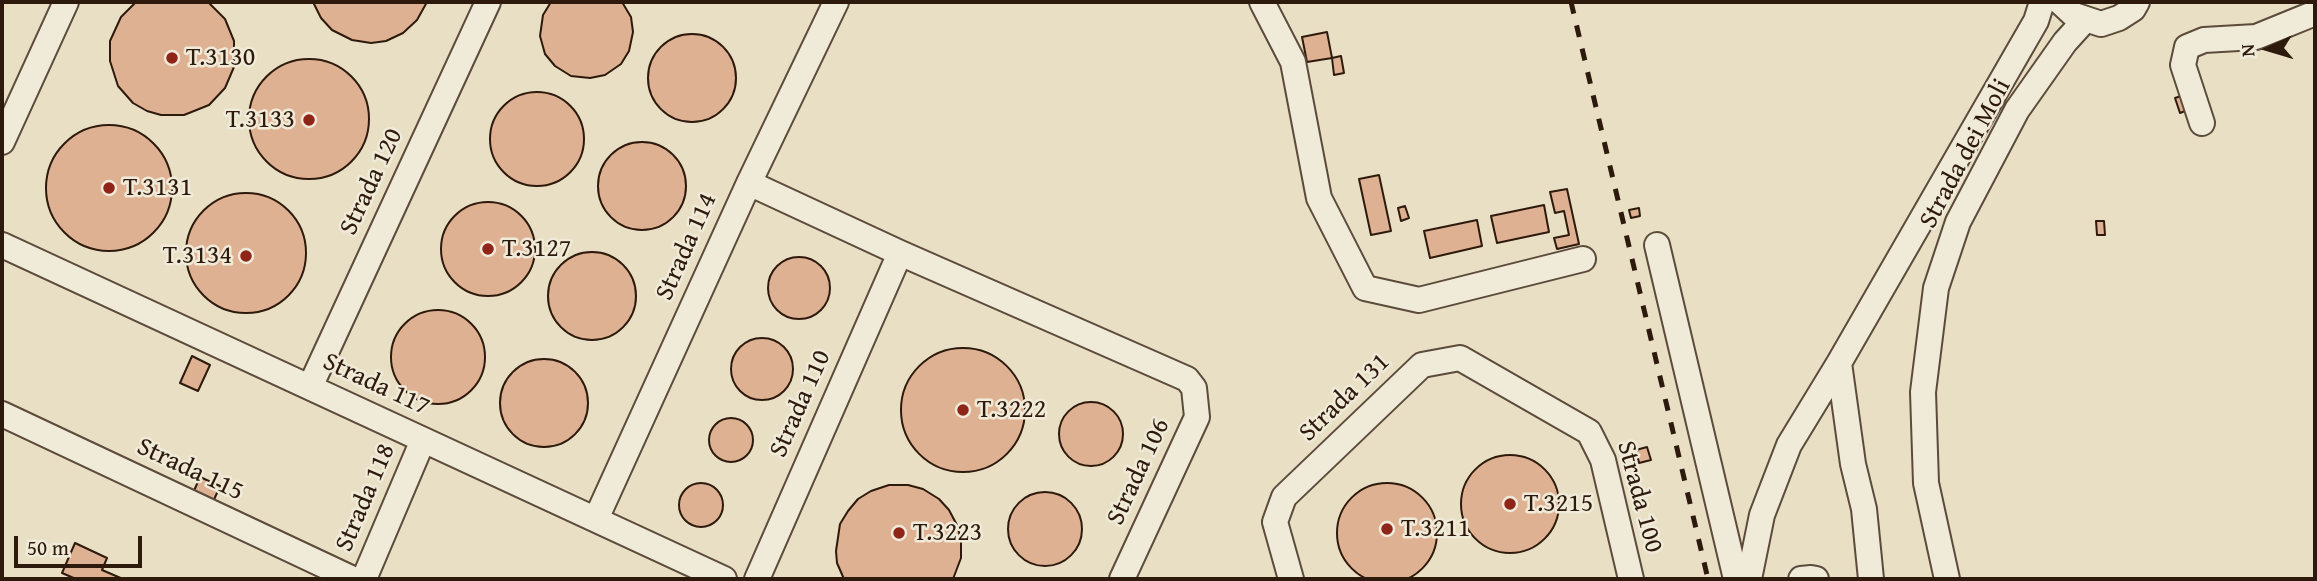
<!DOCTYPE html>
<style>
body{margin:0}
#map{position:relative;width:2317px;height:581px;overflow:hidden;background:#e8dfc4;font-family:"Gentium Book Plus",serif}
canvas{display:block}
.frame{position:absolute;inset:0;border:4px solid #2e1a0c;pointer-events:none}
.north{position:absolute;left:2233px;top:14px;width:70px;height:70px;-webkit-text-stroke:5px #f0ead9;paint-order:stroke;rotate:266deg;font-size:19px;font-weight:700;line-height:28px;text-align:center;color:#2e1a0c}
.north::after{content:'';display:block;margin:auto;width:24px;height:32px;background:#2e1a0c;clip-path:polygon(50% 0,100% 100%,50% 72%,0 100%)}
.scale{position:absolute;left:14px;top:536px;width:128px;height:32px;box-sizing:border-box;border:4px solid #2e1a0c;border-top:0;padding-left:9px;font-size:21px;line-height:24px;white-space:nowrap;color:#2e1a0c;-webkit-text-stroke:5px #f0ead9;paint-order:stroke}
</style>
<div id="map">
<canvas width="2317" height="581"></canvas>
<div class="frame"></div>
<div class="north">N</div>
<div class="scale">50 m</div>
</div>
<script>
const ctx = document.querySelector('canvas').getContext('2d');
ctx.lineJoin = 'round';
function paint(path, color) { ctx.fillStyle = color; ctx.fill(path, 'evenodd'); }
const toPath = rows => new Path2D(rows.map(r => 'M' + r).join(''));
function stroke(path, color, width, dash) { ctx.strokeStyle = color; ctx.lineWidth = width; ctx.lineCap = dash ? 'butt' : 'round'; ctx.setLineDash(dash || []); ctx.stroke(path); }
function write(font, color, halo, rows, align = 'center') {
  ctx.font = font + ' "Gentium Book Plus",serif'; ctx.lineWidth = 5; ctx.setLineDash([]); ctx.textBaseline = 'middle'; ctx.strokeStyle = halo; ctx.fillStyle = color; for (const [text, x, y, turn = 0] of rows) {
    ctx.save(); ctx.translate(x, y); ctx.rotate((+turn || 0) * Math.PI / 180); ctx.textAlign = isNaN(turn) ? turn : align; if (halo) ctx.strokeText(text, 0, 0); ctx.fillText(text, 0, 0); ctx.restore();
  }
}
const building = toPath([
 [136,2,208,2,225,19,234,41,234,67,225,88,209,105,184,115,161,115,147,111,133,103,118,86,110,61,110,41,121,17,136,2],
 [313,2,427,2,417,20,403,33,386,41,371,43,352,40,332,30,321,18,313,2],
 [551,2,622,2,631,17,633,32,629,51,621,64,605,75,590,78,571,76,555,66,545,54,540,36,543,15,551,2],
 [1327,32,1332,58,1307,62,1302,37,1327,32],
 '648 78a44 44 0 1 1 88 0a44 44 0 1 1-88 0Z',
 [1341,56,1344,73,1334,75,1332,58,1341,56],
 '249 119a60 60 0 1 1 120 0a60 60 0 1 1-120 0Z',
 '490 139a47 47 0 1 1 94 0a47 47 0 1 1-94 0Z',
 [2181,96,2185,111,2180,113,2175,98,2181,96],
 '46 188a63 63 0 1 1 126 0a63 63 0 1 1-126 0Z',
 '598 186a44 44 0 1 1 88 0a44 44 0 1 1-88 0Z',
 [1379,175,1391,231,1371,235,1359,179,1379,175],
 [1567,189,1579,244,1557,249,1554,238,1569,235,1564,211,1555,213,1550,192,1567,189],
 '186 253a60 60 0 1 1 120 0a60 60 0 1 1-120 0Z',
 '441 249a47 47 0 1 1 94 0a47 47 0 1 1-94 0Z',
 [1544,205,1549,232,1497,243,1491,216,1544,205],
 [1405,206,1409,218,1401,221,1398,208,1405,206],
 [1639,208,1640,216,1631,218,1629,210,1639,208],
 [1477,220,1482,246,1430,258,1424,231,1477,220],
 [2096,221,2104,221,2105,235,2097,235,2096,221],
 '548 296a44 44 0 1 1 88 0a44 44 0 1 1-88 0Z',
 '768 288a31 31 0 1 1 62 0a31 31 0 1 1-62 0Z',
 '391 357a47 47 0 1 1 94 0a47 47 0 1 1-94 0Z',
 '731 369a31 31 0 1 1 62 0a31 31 0 1 1-62 0Z',
 '901 410a62 62 0 1 1 124 0a62 62 0 1 1-124 0Z',
 [192,356,210,365,198,391,180,383,192,356],
 '500 403a44 44 0 1 1 88 0a44 44 0 1 1-88 0Z',
 '1059 434a32 32 0 1 1 64 0a32 32 0 1 1-64 0Z',
 '709 440a22 22 0 1 1 44 0a22 22 0 1 1-44 0Z',
 [1647,447,1651,460,1639,463,1636,450,1647,447],
 '1461 504a49 49 0 1 1 98 0a49 49 0 1 1-98 0Z',
 [200,477,220,486,213,502,193,493,200,477],
 '679 505a22 22 0 1 1 44 0a22 22 0 1 1-44 0Z',
 '1337 533a50 50 0 1 1 100 0a50 50 0 1 1-100 0Z',
 [889,485,908,485,923,489,939,499,949,510,958,527,961,542,961,558,953,579,844,579,837,563,836,551,840,524,848,511,858,499,871,491,889,485],
 '1008 529a37 37 0 1 1 74 0a37 37 0 1 1-74 0Z',
 [75,543,107,558,102,570,123,579,76,579,62,573,75,543]
]);
const minor = toPath([
 [1262,2,1293,62,1319,198,1365,288,1419,300,1583,259],
 [2060,2,2074,15,2101,24,2119,18,2133,9,2137,2],
 [2202,123,2183,65,2187,47,2204,40,2256,37,2315,13],
 [2,142,66,2],
 [749,183,900,253,1187,379,1194,388,1197,417,1122,579],
 [2,245,724,579],
 [1657,245,1736,579],
 [1839,363,1853,464,1864,509,1871,579],
 [310,387,488,2],
 [2,414,353,579],
 [596,519,749,183,836,2],
 [364,579,423,440],
 [757,579,900,253],
 [1291,579,1275,522,1284,497,1422,365,1460,358,1589,432,1603,460,1631,579],
 [1749,579,1762,515,1789,445,1839,363,2036,21,2042,2],
 [1801,579,1811,578,1816,579],
 [1947,579,1926,483,1923,392,1936,288,1958,222,2017,110,2065,42,2085,20]
]);
const rail = toPath([
 [1571,2,1708,579]
]);
const markers = [
 [172,58,7,"#8f2418"],
 [309,120,7,"#8f2418"],
 [109,188,7,"#8f2418"],
 [488,249,7,"#8f2418"],
 [246,256,7,"#8f2418"],
 [963,410,7,"#8f2418"],
 [1510,504,7,"#8f2418"],
 [1387,529,7,"#8f2418"],
 [899,533,7,"#8f2418"]
];
const poiNames = [
 ["T.3130",186,58],
 ["T.3133",295,120,"right"],
 ["T.3131",123,188],
 ["T.3127",502,249],
 ["T.3134",232,256,"right"],
 ["T.3222",977,410],
 ["T.3215",1524,504],
 ["T.3211",1401,529],
 ["T.3223",913,533]
];
const streetNames = [
 ["Strada dei Moli",1966,154,-62],
 ["Strada 120",372,182,-65],
 ["Strada 114",687,247,-66],
 ["Strada 117",376,385,25],
 ["Strada 131",1345,398,-44],
 ["Strada 110",801,404,-66],
 ["Strada 115",190,470,25],
 ["Strada 106",1139,472,-65],
 ["Strada 100",1639,497,75],
 ["Strada 118",366,498,-67]
];
paint(building, '#dfb193');
stroke(building, '#2e1a0c', 2);
stroke(minor, '#5c4b3a', 28);
stroke(minor, '#f0ead9', 24);
stroke(rail, '#2e1a0c', 5, [12, 12]);
for (const [x, y, r, color] of markers) { const dot = new Path2D(); dot.arc(x, y, r, 0, 2 * Math.PI); ctx.fillStyle = color; ctx.fill(dot); stroke(dot, '#f0ead9', 2.5); }
write('26px', '#2e1a0c', '#f0ead9', poiNames, 'left');
write('26px', '#2e1a0c', '#f0ead9', streetNames);
</script>
